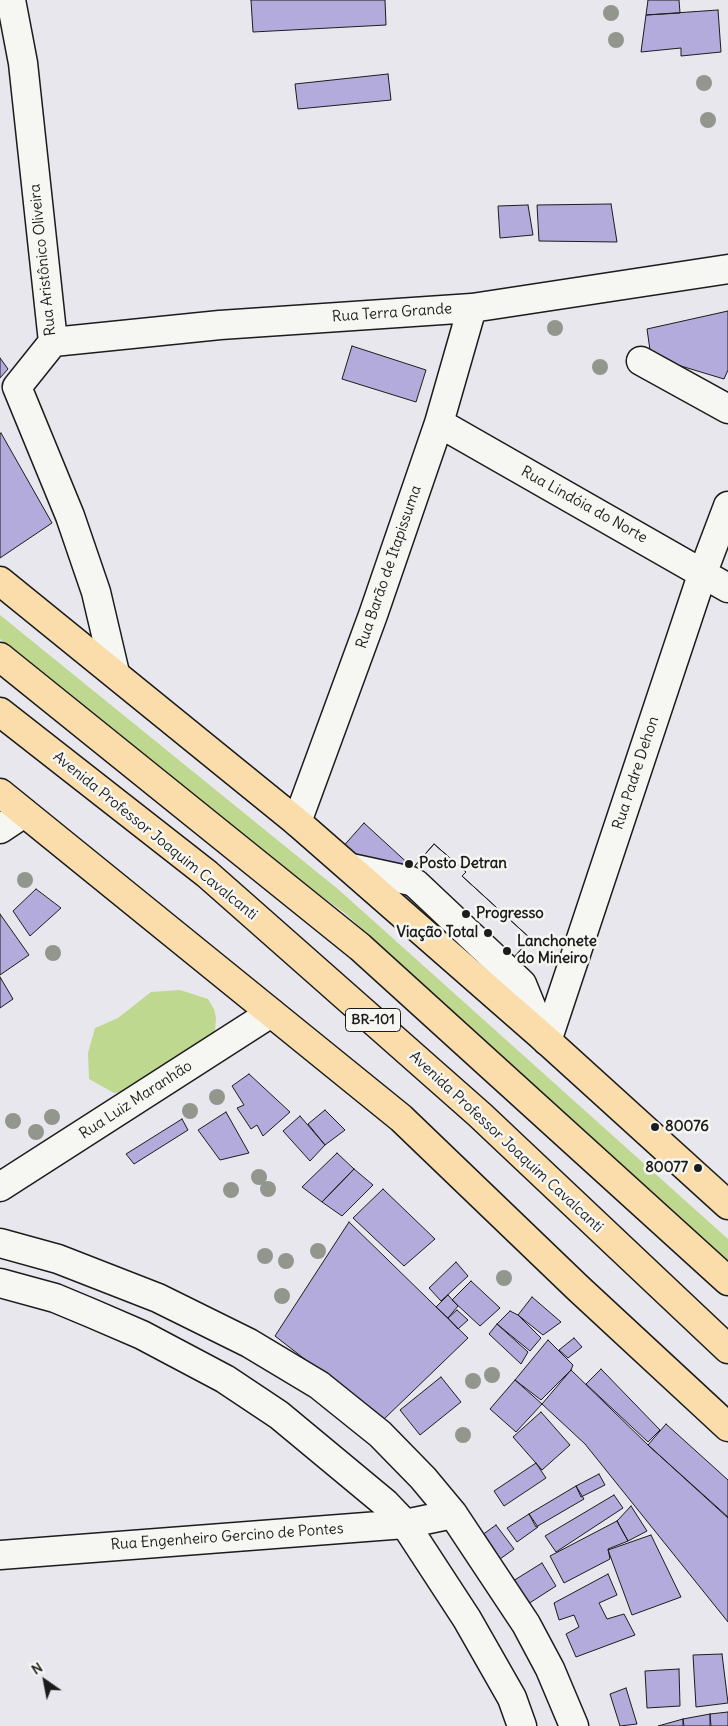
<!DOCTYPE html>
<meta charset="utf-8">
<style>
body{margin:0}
#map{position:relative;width:728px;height:1726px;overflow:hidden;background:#e8e7ee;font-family:Delius,sans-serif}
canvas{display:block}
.north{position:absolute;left:20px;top:1656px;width:50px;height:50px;-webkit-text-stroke:4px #f6f6f2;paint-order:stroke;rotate:327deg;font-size:14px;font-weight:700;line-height:20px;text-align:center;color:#1c1c1c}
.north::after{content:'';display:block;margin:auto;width:18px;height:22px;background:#1c1c1c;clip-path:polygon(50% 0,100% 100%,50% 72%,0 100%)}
</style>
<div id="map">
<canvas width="728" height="1726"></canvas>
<div class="north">N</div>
</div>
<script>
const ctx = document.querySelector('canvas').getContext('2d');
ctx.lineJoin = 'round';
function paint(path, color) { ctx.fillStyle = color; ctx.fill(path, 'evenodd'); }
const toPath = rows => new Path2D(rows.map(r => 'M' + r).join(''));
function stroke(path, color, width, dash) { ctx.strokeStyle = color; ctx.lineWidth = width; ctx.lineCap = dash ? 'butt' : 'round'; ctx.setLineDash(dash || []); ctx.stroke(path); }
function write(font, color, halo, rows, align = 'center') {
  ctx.font = font + ' Delius,sans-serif'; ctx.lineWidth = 5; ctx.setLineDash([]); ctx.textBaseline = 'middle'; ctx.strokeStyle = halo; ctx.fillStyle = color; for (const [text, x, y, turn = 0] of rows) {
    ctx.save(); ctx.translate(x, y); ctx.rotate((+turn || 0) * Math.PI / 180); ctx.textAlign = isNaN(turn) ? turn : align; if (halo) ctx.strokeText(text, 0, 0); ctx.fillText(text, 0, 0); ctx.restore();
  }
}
const green = toPath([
 [0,615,339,890,728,1239,728,1264,503,1062,346,914,234,832,0,639],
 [180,990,208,999,214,1009,216,1018,214,1045,142,1089,114,1093,89,1079,88,1053,95,1028,118,1018,151,992]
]);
const building = toPath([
 [251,0,385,0,386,25,253,32,251,0],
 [648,0,679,0,680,13,646,15,648,0],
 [718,10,721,52,681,56,681,48,641,52,646,15,718,10],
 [388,74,391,100,298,109,295,84,388,74],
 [611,204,617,242,539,241,537,205,611,204],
 [528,205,533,235,500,238,498,206,528,205],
 [728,311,728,370,724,379,651,357,647,329,728,311],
 [352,346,426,370,416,402,342,379,352,346],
 [0,358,8,369,0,378,0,358],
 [1,433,52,523,0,558,0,434,1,433],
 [364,823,413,868,434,844,466,872,462,876,531,939,513,958,480,955,471,966,340,850,364,823],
 [434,844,466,872,462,876,531,939,513,958,413,868,434,844],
 [36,889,61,908,30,936,13,911,36,889],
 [0,914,29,955,0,975,0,914],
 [0,977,13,999,0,1008,0,977],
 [249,1074,290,1112,263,1136,257,1125,251,1129,237,1108,244,1105,232,1086,249,1074],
 [325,1110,345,1130,325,1145,308,1124,325,1110],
 [226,1112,249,1153,220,1160,198,1130,226,1112],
 [300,1116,325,1145,310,1161,283,1131,300,1116],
 [182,1119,188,1130,134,1164,126,1154,182,1119],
 [337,1153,354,1169,322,1202,302,1187,337,1153],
 [354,1169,373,1185,342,1216,322,1202,354,1169],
 [383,1189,435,1239,404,1266,353,1218,383,1189],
 [349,1222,468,1338,383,1420,275,1336,349,1222],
 [456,1262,468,1276,441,1301,429,1288,456,1262],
 [471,1281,500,1308,480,1326,452,1300,471,1281],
 [448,1295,458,1306,448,1318,436,1307,448,1295],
 [532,1297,561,1322,543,1335,518,1315,532,1297],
 [457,1310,468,1320,458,1329,448,1318,457,1310],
 [510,1311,518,1315,541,1338,530,1351,497,1324,510,1311],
 [497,1324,528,1352,521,1364,489,1334,497,1324],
 [574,1338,582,1347,568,1358,559,1350,574,1338],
 [548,1340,573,1365,571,1370,541,1400,515,1380,548,1340],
 [601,1369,660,1430,648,1442,586,1384,601,1369],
 [571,1370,648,1445,728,1518,728,1622,585,1444,542,1404,571,1370],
 [441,1377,461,1402,420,1435,400,1410,441,1377],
 [515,1380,542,1404,516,1432,490,1409,515,1380],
 [541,1412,570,1445,542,1470,513,1437,541,1412],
 [666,1424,728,1480,728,1517,648,1445,666,1424],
 [536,1463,546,1478,504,1506,494,1491,536,1463],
 [599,1474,605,1485,581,1497,576,1486,599,1474],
 [576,1486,584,1499,536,1527,529,1514,576,1486],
 [614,1495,623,1508,556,1552,545,1536,614,1495],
 [631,1506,647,1531,628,1541,617,1521,631,1506],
 [529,1514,538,1527,517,1542,507,1528,529,1514],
 [617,1521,628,1541,608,1549,610,1559,564,1583,550,1556,617,1521],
 [496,1525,514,1549,500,1559,482,1535,496,1525],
 [651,1535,681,1597,632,1615,608,1550,651,1535],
 [542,1563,556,1586,528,1604,513,1581,542,1563],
 [608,1574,617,1595,599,1603,607,1619,624,1614,635,1635,576,1657,566,1634,579,1627,574,1615,559,1620,554,1603,608,1574],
 [722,1654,728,1703,696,1707,693,1655,722,1654],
 [679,1669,680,1706,647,1708,645,1671,679,1669],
 [626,1688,637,1724,620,1726,610,1694,626,1688],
 [728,1712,728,1726,711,1726,710,1714,728,1712],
 [710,1714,710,1726,684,1726,683,1719,710,1714],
 [683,1719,683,1726,658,1726,683,1719]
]);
const minor = toPath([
 [11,0,23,63,53,342,17,387,70,516,96,592,115,673],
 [53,342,220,325,472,308,728,269],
 [641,361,728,409],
 [439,423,728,588],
 [297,822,373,615,439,423,472,308],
 [0,829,24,813],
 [351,868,411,881,416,884,522,984,544,1038],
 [547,1041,703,572,728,506],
 [0,1187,271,1013],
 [0,1243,58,1259,158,1298,249,1343,319,1385,380,1434,423,1478,453,1514,526,1624,550,1669,574,1726],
 [0,1283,55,1298,91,1313,142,1335,225,1379,279,1415,385,1503,405,1524,467,1619,512,1698,522,1726],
 [0,1555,405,1524,453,1514]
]);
const major = toPath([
 [0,581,297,822,544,1038,728,1205],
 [0,793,401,1118,578,1288,728,1427]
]);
const highway = toPath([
 [0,657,360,947,728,1281],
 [0,712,207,874,480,1115,728,1349]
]);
const trees = [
 [611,13],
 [616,40],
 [704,83],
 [708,120],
 [555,328],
 [600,367],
 [25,880],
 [53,953],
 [217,1097],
 [190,1111],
 [52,1117],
 [13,1121],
 [36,1132],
 [259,1177],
 [268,1189],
 [231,1190],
 [318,1251],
 [265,1256],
 [286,1261],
 [504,1278],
 [282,1296],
 [492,1375],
 [473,1381],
 [463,1435]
];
const markers = [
 [409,864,5,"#1c1c1c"],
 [466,914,5,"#1c1c1c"],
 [488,933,5,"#1c1c1c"],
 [507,951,5,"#1c1c1c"],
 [655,1127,5,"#1c1c1c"],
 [698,1168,5,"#1c1c1c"]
];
const shields = [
 [373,1020,55]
];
const shieldNames = [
 ["BR-101",373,1020]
];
const streetNames = [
 ["Rua Aristônico Oliveira",43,260,-96],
 ["Rua Terra Grande",392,313,-4],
 ["Rua Lindóia do Norte",584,505,29],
 ["Rua Barão de Itapissuma",389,567,-71],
 ["Rua Padre Dehon",636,773,-72],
 ["Avenida Professor Joaquim Cavalcanti",155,836,39],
 ["Rua Luiz Maranhão",136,1100,-33],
 ["Avenida Professor Joaquim Cavalcanti",506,1142,43],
 ["Rua Engenheiro Gercino de Pontes",227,1537,-4]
];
const poiNames = [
 ["Posto Detran",419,864],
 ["Progresso",476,914],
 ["Viação Total",478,933,"right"],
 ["Lanchonete",517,942],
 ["do Mineiro",517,959],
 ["80076",665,1127],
 ["80077",688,1168,"right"]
];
paint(green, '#bed88f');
paint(building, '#b2abdc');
stroke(building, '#1c1c1c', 1);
stroke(minor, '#1c1c1c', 31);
stroke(major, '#1c1c1c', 31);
stroke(highway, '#1c1c1c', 31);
stroke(minor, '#f6f6f2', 28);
stroke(major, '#faddab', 28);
stroke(highway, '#faddab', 28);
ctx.fillStyle = '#93968d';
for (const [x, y] of trees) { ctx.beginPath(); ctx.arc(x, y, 8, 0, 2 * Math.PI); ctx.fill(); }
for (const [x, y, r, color] of markers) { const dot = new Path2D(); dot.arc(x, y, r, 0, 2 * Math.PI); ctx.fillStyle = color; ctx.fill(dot); stroke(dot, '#f6f6f2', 2); }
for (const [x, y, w] of shields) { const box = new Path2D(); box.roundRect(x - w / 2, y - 11.5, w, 23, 4); ctx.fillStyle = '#f6f6f2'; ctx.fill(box); stroke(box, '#1c1c1c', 1); }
write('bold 14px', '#1c1c1c', null, shieldNames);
write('15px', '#1c1c1c', '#f6f6f2', streetNames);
write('bold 15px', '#1c1c1c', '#f6f6f2', poiNames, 'left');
</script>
